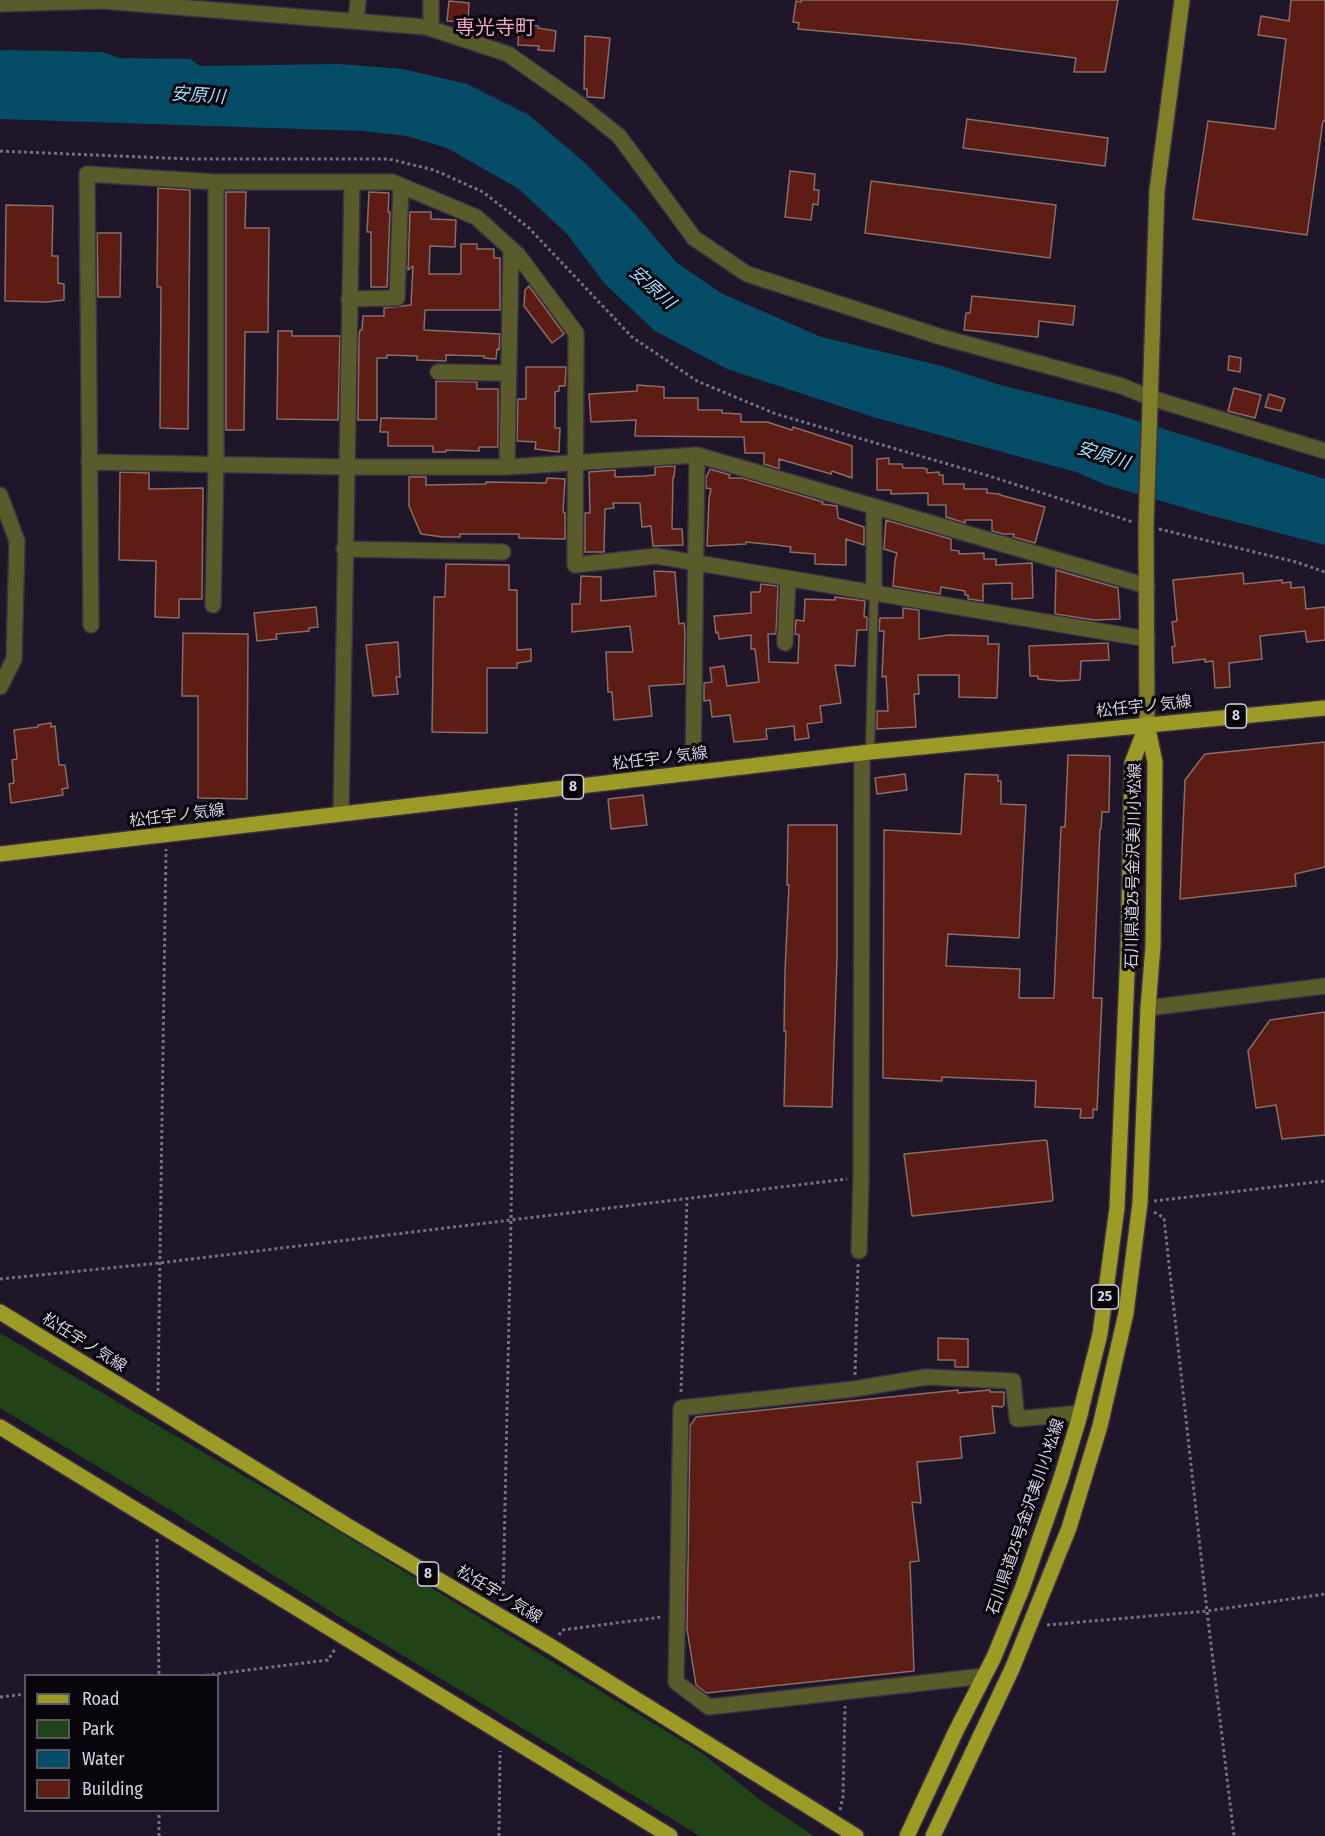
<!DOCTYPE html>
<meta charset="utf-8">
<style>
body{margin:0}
#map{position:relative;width:1325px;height:1836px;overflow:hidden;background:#1f1729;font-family:"Fira Sans Condensed",sans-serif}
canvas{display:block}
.legend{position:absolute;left:24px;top:1674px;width:195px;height:138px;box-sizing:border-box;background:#08050c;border:2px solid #5a5760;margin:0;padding:8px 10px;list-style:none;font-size:18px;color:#d6d1de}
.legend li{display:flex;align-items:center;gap:12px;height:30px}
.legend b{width:30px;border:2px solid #5a5760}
</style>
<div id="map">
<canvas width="1325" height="1836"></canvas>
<ul class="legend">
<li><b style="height:8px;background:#9b9b26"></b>Road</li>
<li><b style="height:16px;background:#204318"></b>Park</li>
<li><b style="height:16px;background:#054c67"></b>Water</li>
<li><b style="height:16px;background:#5e1d14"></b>Building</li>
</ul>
</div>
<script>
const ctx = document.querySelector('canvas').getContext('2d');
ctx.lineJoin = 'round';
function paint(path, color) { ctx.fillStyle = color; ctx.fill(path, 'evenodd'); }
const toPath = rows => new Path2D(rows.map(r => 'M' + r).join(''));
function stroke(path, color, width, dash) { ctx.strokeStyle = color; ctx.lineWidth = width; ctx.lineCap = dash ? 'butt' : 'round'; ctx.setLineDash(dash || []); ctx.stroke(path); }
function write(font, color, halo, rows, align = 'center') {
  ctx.font = font + ' "Fira Sans Condensed","Noto Sans JP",sans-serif'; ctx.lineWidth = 6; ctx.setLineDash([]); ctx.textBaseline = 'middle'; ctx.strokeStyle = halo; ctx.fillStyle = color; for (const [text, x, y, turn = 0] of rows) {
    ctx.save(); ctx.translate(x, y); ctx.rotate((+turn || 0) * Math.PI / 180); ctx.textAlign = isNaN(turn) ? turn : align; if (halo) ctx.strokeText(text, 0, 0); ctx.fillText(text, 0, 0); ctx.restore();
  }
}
const green = toPath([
 [0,1333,343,1534,702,1753,760,1800,814,1836,700,1836,341,1618,177,1514,0,1408]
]);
const water = toPath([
 [0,50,103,52,119,58,190,59,200,66,339,64,403,69,467,84,529,115,584,162,636,215,676,262,721,293,821,337,942,366,997,384,1109,412,1325,479,1325,545,1209,515,1106,485,1076,472,873,417,727,369,655,331,605,284,567,234,519,189,447,148,407,136,362,131,0,119]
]);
const building = toPath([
 [801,0,1118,0,1105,72,1074,72,1076,58,964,44,798,29,799,23,793,22,796,1,801,2,801,0],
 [1291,0,1325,0,1325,121,1323,121,1307,235,1193,219,1208,121,1275,129,1286,39,1258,35,1261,16,1289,21,1291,0],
 [449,1,469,3,468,22,447,21,449,1],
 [519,24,538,26,538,28,556,31,554,51,538,50,539,46,518,45,519,24],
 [585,36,610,38,604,98,587,97,587,89,584,89,585,36],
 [967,119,1108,138,1105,166,963,148,967,119],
 [790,171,815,174,814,190,819,190,818,205,813,204,811,220,785,217,790,171],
 [871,181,1056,205,1050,258,865,233,871,181],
 [158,188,190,190,188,429,160,428,161,287,157,287,158,188],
 [226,192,246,192,245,228,269,228,268,332,245,332,244,430,226,430,226,192],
 [369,192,389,193,388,212,390,212,387,287,371,287,371,232,367,232,369,192],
 [6,205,53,206,52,256,58,256,58,283,64,284,64,300,47,302,5,301,6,205],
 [410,212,431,212,431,219,456,220,455,247,430,246,429,274,461,274,461,244,477,244,477,249,494,249,494,258,500,258,500,310,425,310,424,330,500,334,499,350,497,349,496,359,484,358,484,356,446,355,446,361,417,360,417,356,387,355,387,358,377,358,377,420,358,420,359,336,360,330,362,330,363,316,384,316,384,308,411,305,413,266,408,270,410,212],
 [97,233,121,233,120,297,98,297,97,233],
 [529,286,564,334,552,343,524,306,525,290,529,286],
 [972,296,1075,306,1073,325,1039,321,1038,337,964,330,966,313,970,313,972,296],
 [278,331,292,331,292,336,340,336,338,420,277,419,278,331],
 [1229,356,1241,358,1240,372,1228,370,1229,356],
 [526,367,566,367,565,386,559,386,559,391,555,392,555,428,560,428,559,452,535,449,536,442,517,441,518,399,526,399,526,367],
 [436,381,477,382,477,389,498,389,498,447,479,447,479,451,446,450,446,452,433,452,433,446,388,446,388,432,380,432,381,418,436,419,436,381],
 [637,385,664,387,664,398,698,398,698,410,722,410,722,413,741,414,741,422,767,422,792,430,793,427,852,446,852,478,832,471,831,474,779,459,779,469,764,464,764,453,745,453,744,437,635,436,636,420,591,422,589,394,637,391,637,385],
 [1234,388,1261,395,1255,418,1228,411,1234,388],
 [1269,394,1285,399,1281,411,1265,407,1269,394],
 [889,458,889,464,902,464,903,468,923,468,927,469,927,473,939,472,939,475,943,475,943,484,964,484,964,489,987,489,987,493,1000,494,1000,495,1045,507,1035,543,1013,537,1014,534,1003,534,992,531,992,520,965,520,965,523,946,517,946,505,928,505,928,493,891,494,891,490,877,490,877,459,889,458],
 [675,466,674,477,673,477,672,529,682,529,683,545,653,546,651,526,642,527,640,503,613,503,614,508,605,509,604,552,585,552,585,513,590,513,589,472,615,470,615,477,644,476,655,475,655,467,675,466],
 [710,469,730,475,729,478,742,478,823,502,822,504,837,506,838,518,864,527,864,545,846,539,846,565,815,564,815,554,790,552,791,547,776,545,746,542,746,544,707,546,709,499,711,489,706,488,706,478,710,469],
 [120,472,149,473,149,489,203,488,202,599,179,599,179,618,155,617,156,561,119,560,120,472],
 [409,477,426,477,426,485,486,484,486,482,546,483,547,478,565,479,563,512,565,513,565,539,519,538,519,534,460,534,460,537,443,537,421,534,409,506,409,477],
 [886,520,951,539,951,550,959,551,959,554,984,553,984,559,996,559,996,565,1032,563,1033,598,1012,599,1012,583,983,584,983,601,968,599,968,595,965,595,965,591,941,587,940,594,893,586,895,561,897,553,884,549,886,520],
 [446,564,509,565,509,590,517,590,517,650,531,649,531,661,517,663,517,668,487,668,487,733,432,732,434,597,445,597,446,564],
 [1056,570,1118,588,1120,619,1094,620,1055,614,1056,570],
 [654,571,675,572,679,624,684,623,685,632,684,684,649,686,652,716,614,720,612,692,608,692,606,652,633,652,630,626,572,632,572,604,580,604,581,576,601,577,601,601,656,596,654,571],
 [1243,573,1244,584,1282,580,1282,583,1291,582,1291,588,1304,587,1306,609,1325,607,1325,640,1307,642,1305,631,1260,636,1262,659,1229,663,1230,687,1215,688,1213,661,1205,662,1205,659,1173,663,1172,647,1175,646,1172,622,1177,621,1173,580,1243,573],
 [761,584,778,586,776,634,768,634,769,662,798,663,799,635,795,634,796,620,804,621,805,599,835,600,835,597,865,601,864,617,867,617,867,630,857,630,855,666,835,665,841,703,820,706,822,722,807,724,809,738,795,740,794,726,766,729,767,739,734,742,730,715,712,717,710,700,704,701,704,683,712,682,710,668,724,666,727,686,759,682,755,649,751,649,751,635,719,639,718,632,716,633,714,616,751,613,751,592,760,592,761,584],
 [316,607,318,627,309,628,309,631,276,634,277,639,257,641,254,613,316,607],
 [903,608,919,610,919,639,949,635,988,636,988,644,999,644,997,698,959,697,959,675,918,675,919,694,914,694,916,727,877,729,877,711,888,711,886,676,882,677,884,631,879,631,880,618,903,618,903,608],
 [183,633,248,634,247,799,198,798,198,696,182,696,183,633],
 [398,642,400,677,396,677,398,694,373,696,366,645,398,642],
 [1108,643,1109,660,1081,661,1080,680,1059,681,1038,679,1038,676,1030,676,1029,646,1108,643],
 [51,723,51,727,55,726,59,765,65,765,68,788,62,789,63,795,11,803,9,784,14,783,12,760,17,759,14,730,38,727,38,725,51,723],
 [1325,742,1325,867,1295,874,1296,886,1180,899,1185,780,1205,754,1325,742],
 [1068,755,1110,756,1109,812,1102,812,1101,829,1100,829,1093,998,1102,998,1097,1110,1093,1109,1093,1118,1080,1118,1081,1109,1035,1107,1036,1081,942,1077,942,1081,883,1078,884,830,961,834,965,774,998,775,998,781,1001,781,1001,804,1026,805,1019,938,948,934,946,966,1020,969,1019,998,1054,998,1061,827,1065,827,1068,755],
 [905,774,907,790,877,794,875,778,905,774],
 [643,795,647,825,611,829,608,799,643,795],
 [788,825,837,825,837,957,832,1107,784,1106,786,1031,784,1031,785,971,789,885,787,885,788,825],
 [1325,1012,1325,1135,1282,1139,1276,1105,1256,1108,1248,1051,1270,1020,1325,1012],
 [1045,1140,1047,1141,1053,1199,1052,1201,912,1216,904,1154,1045,1140],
 [938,1338,968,1339,968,1367,955,1367,955,1360,938,1360,938,1338],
 [958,1390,958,1393,990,1390,990,1392,1004,1392,1004,1405,1002,1407,992,1406,995,1433,960,1437,962,1458,917,1462,921,1503,912,1502,919,1561,910,1562,914,1671,706,1693,696,1685,687,1629,690,1426,696,1417,958,1390]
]);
const path = toPath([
 [0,151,191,159,389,159,434,170,483,192,529,228,632,337,697,381,776,414,989,476,1133,522],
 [1159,529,1296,562,1325,572],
 [1154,1201,1325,1181],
 [1154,1212,1164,1218,1207,1611,1234,1836],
 [0,1279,159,1263,847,1179],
 [855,1375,858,1264],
 [158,1391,166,849],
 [681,1392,687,1199],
 [157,1539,159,1676],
 [503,1602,511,1221,516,808],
 [1047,1625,1207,1611,1325,1594],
 [559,1635,562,1630,662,1617],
 [200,1676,328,1660,335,1649],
 [0,1697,26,1694],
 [840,1810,843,1797,845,1706],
 [159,1836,159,1810],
 [499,1836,500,1751]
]);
const lane = toPath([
 [870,752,874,594]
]);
const street = toPath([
 [431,0,431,29],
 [0,4,102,1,426,27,508,54,575,101,619,136,694,238,747,274,941,337,1122,386,1151,398,1325,451],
 [356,21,358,0],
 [349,299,397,298,401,186],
 [438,372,508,373],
 [89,462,345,467,507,467,697,455,1147,586],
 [507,467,511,249],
 [0,495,17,541,14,659,0,687],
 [344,549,503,552],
 [874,594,874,507],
 [213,605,216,464,216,182],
 [91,625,87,174,216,182,392,182,476,217,518,255,576,333,575,565,656,556,1147,639],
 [785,643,788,579],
 [693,773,697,455],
 [341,814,352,183],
 [1148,1008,1325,986],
 [859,1251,861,1178,862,754],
 [984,1676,709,1707,676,1682,681,1408,854,1389,926,1377,1013,1381,1017,1419,1081,1413]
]);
const secondary = toPath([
 [1147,724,1146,526,1157,190,1182,0]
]);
const primary = toPath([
 [0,854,870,752,1325,708],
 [0,1312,346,1525,552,1647,856,1836],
 [0,1427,670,1836],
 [907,1836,956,1731,994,1657,1022,1589,1061,1478,1078,1422,1100,1334,1117,1208,1128,951,1132,763,1147,724],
 [933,1836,1012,1669,1069,1528,1100,1426,1126,1313,1140,1203,1148,1008,1153,946,1155,762,1147,724]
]);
const shields = [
 [1236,716,21],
 [573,787,21],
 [1105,1297,27],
 [428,1574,21]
];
const shieldNames = [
 ["8",1236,716],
 ["8",573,787],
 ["25",1105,1297],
 ["8",428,1574]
];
const streetNames = [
 ["松任宇ノ気線",1144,707,-6],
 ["松任宇ノ気線",660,759,-7],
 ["松任宇ノ気線",177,816,-7],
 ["石川県道25号金沢美川小松線",1134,866,-89],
 ["松任宇ノ気線",84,1343,32],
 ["石川県道25号金沢美川小松線",1026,1517,-71],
 ["松任宇ノ気線",499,1595,31]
];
const waterNames = [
 ["安原川",198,96,4],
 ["安原川",652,288,42],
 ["安原川",1103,456,18]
];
const quarterNames = [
 ["専光寺町",495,28]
];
paint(green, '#204318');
paint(water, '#054c67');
paint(building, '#5e1d14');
stroke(building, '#896e68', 1.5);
stroke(lane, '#393142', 11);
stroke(street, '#393142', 18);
stroke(secondary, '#393142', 18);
stroke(primary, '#393142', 18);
stroke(path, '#756f7e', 3, [3, 3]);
stroke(lane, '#5a5b2a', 8);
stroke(street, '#5a5b2a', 15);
stroke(secondary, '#7f7f2a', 15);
stroke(primary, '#9b9b26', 15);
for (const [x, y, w] of shields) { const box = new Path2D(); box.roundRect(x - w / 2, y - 12, w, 24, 4.5); ctx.fillStyle = '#08050c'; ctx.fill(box); stroke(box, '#d6d1de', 1.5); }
write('bold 15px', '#d6d1de', null, shieldNames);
write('16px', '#d6d1de', '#08050c', streetNames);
write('italic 18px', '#9fdcfc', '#08050c', waterNames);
write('20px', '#f1a4c7', '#08050c', quarterNames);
</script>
